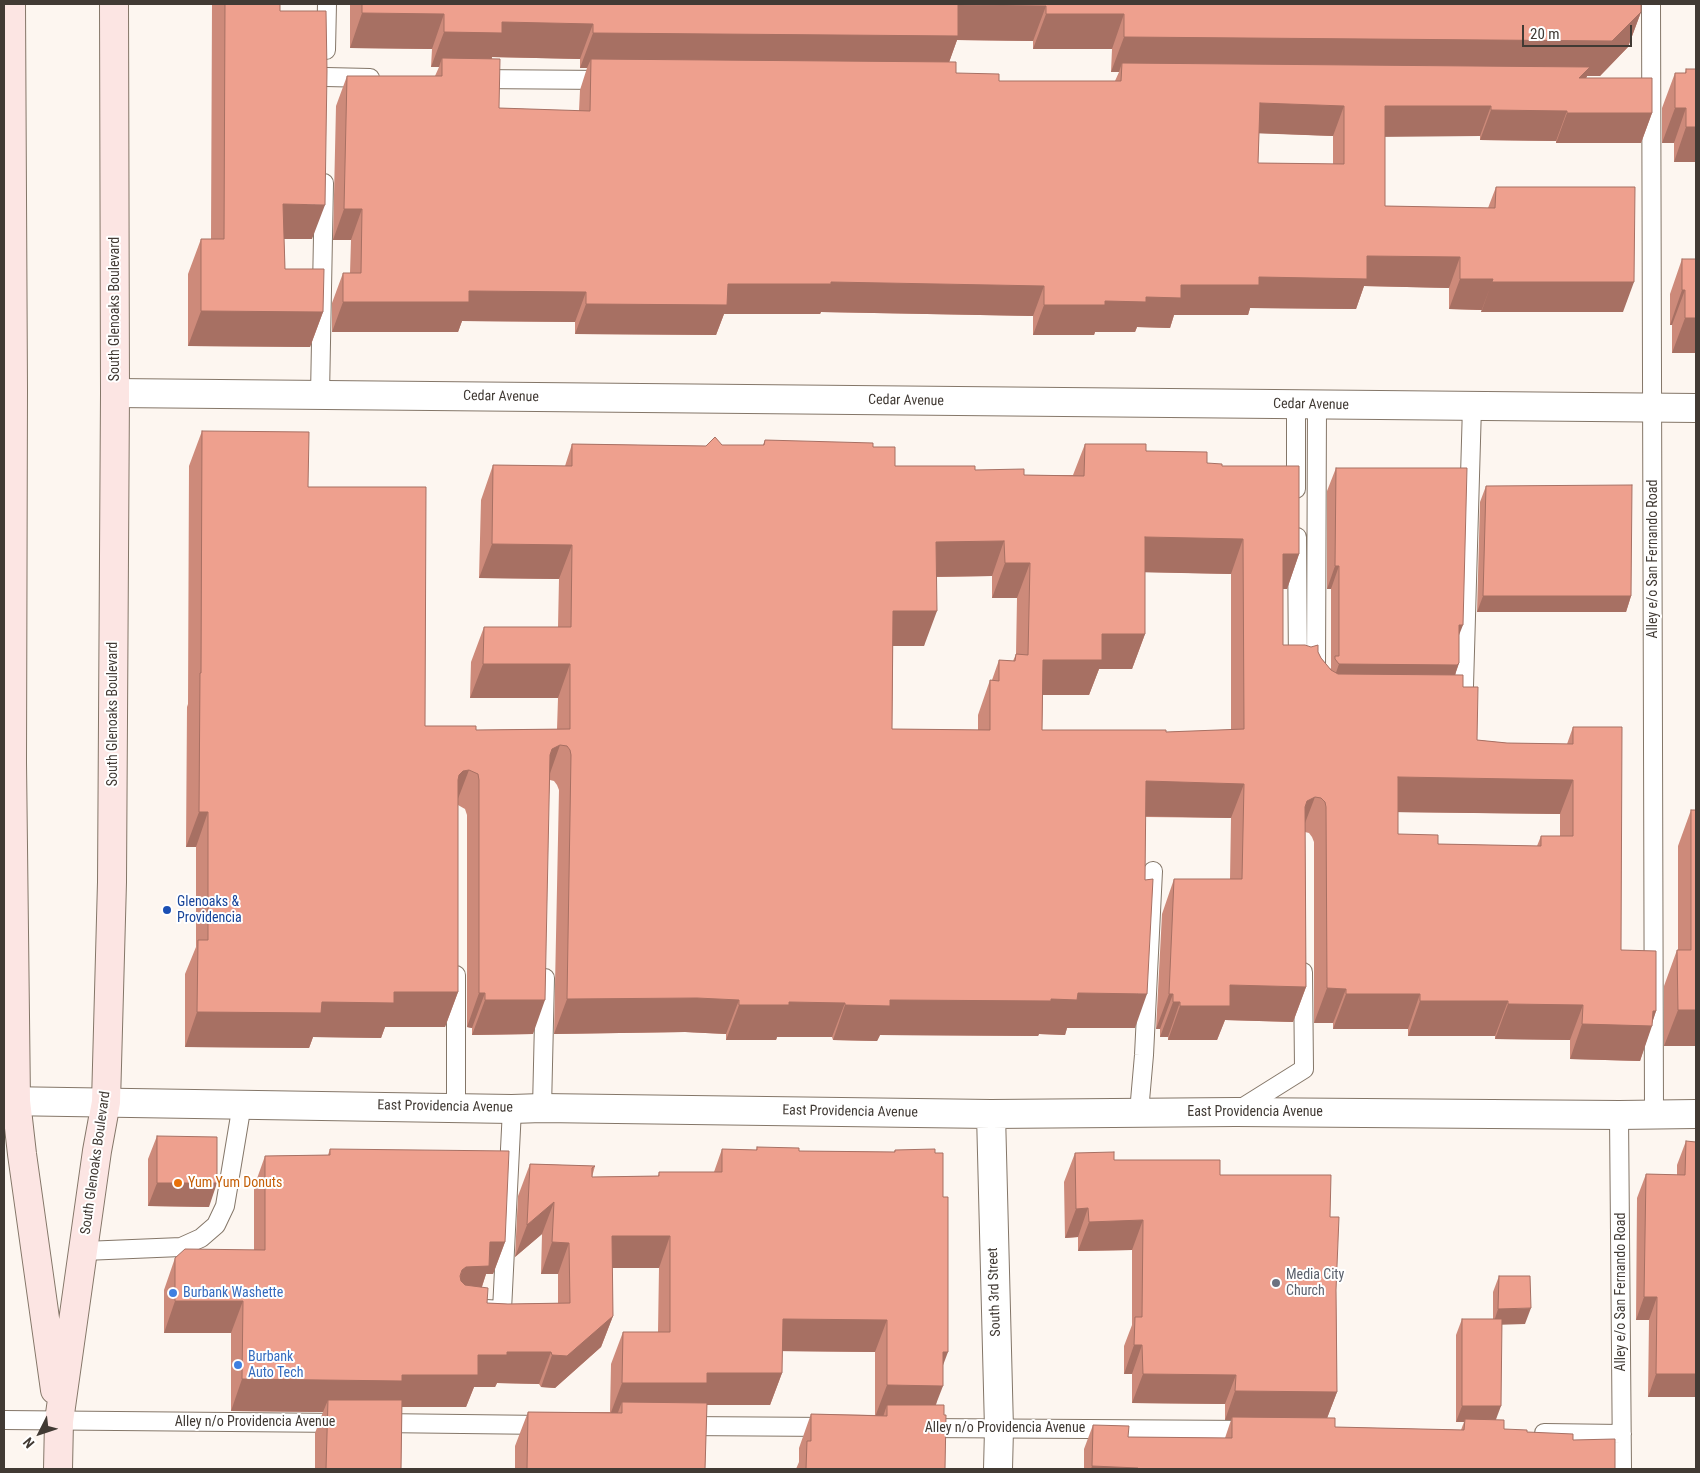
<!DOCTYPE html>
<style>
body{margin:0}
#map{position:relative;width:1700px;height:1473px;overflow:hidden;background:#fdf6f0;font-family:"Roboto Condensed",sans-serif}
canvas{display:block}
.frame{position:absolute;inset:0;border:5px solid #413a34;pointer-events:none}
.north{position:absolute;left:15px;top:1408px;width:50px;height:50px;-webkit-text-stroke:4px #fff;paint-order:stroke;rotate:229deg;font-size:14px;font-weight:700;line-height:20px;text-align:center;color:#413a34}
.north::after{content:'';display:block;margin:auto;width:18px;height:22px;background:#413a34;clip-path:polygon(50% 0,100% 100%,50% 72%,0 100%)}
.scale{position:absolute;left:1522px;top:25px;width:110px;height:22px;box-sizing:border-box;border:2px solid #413a34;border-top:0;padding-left:6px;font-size:15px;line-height:18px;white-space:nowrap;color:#413a34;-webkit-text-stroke:4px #fff;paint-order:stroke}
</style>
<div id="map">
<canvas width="1700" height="1473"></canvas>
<div class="frame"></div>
<div class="north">N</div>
<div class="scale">20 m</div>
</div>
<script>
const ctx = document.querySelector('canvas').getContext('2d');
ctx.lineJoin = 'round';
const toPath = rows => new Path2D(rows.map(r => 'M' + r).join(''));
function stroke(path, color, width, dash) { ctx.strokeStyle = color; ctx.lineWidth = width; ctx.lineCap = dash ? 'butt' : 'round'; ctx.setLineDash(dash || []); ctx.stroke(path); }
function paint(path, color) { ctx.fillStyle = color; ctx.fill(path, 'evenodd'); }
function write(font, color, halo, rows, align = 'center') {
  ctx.font = font + ' "Roboto Condensed",sans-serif'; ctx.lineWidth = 4; ctx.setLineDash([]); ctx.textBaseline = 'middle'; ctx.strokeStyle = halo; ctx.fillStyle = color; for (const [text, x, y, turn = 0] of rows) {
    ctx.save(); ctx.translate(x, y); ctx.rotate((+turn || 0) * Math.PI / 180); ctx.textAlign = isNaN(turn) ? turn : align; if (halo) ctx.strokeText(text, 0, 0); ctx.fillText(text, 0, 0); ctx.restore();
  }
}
const service = toPath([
 [1651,4,1654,1114],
 [326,50,327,4],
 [326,77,370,78],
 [476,79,605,80],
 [320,395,324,183],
 [1296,404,1296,489],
 [1297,537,1298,669],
 [1316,670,1317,405],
 [1447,699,1454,699,1464,686,1472,406],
 [456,975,456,1107],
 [542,1108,545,978],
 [1237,1111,1304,1069,1303,972],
 [1139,1112,1144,1055,1153,871],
 [1619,1115,1622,1469],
 [84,1251,181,1247,201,1238,216,1225,225,1206,242,1104],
 [486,1309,502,1310,512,1109],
 [4,1420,343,1423],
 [379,1423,546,1425],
 [684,1426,831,1427],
 [922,1428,1251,1430],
 [1544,1433,1622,1434]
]);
const minor = toPath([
 [115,393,1696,408],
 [4,1101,512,1109,542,1108,991,1114,1236,1112,1619,1115,1696,1114],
 [991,1114,999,1429,998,1469]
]);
const secondary = toPath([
 [11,4,13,390,12,762,16,1101,22,1154,55,1390],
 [58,1469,59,1421,97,1151,106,1102,112,882,115,393,114,4]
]);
const wall = toPath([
 [212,4,280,4,280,11,312,239,284,239,285,269,323,312,310,347,188,346,188,274,201,239,211,239],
 [350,4,1641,4,1641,12,1628,47,1600,76,1587,76,1586,78,1652,113,1641,143,1556,143,1556,141,1480,140,1480,136,1385,136,1385,206,1488,208,1496,187,1623,312,1481,312,1482,310,1449,309,1449,288,1364,286,1356,309,1250,308,1248,315,1174,315,1170,328,1137,327,1135,332,1095,332,1094,335,1033,335,1033,316,821,312,820,314,724,314,716,335,575,334,575,322,462,321,458,332,332,332,332,303,343,273,350,273,351,240,333,240,336,106,347,76,435,76,439,67,431,67,432,49,350,48],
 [957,40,1033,41,1033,49,1112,49,1111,72,1119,72,1115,81,999,81,956,73,949,62],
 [492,57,580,59,580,68,587,68,580,90,579,111,499,108],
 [1259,133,1333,136,1333,164,1258,163],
 [1686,69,1696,162,1674,162,1674,143,1662,143,1662,108,1675,73,1685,73],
 [1682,259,1696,353,1672,353,1672,325,1670,325,1670,294],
 [202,431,308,487,425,726,476,730,557,729,558,698,470,698,471,662,484,627,558,627,559,579,479,578,481,500,493,465,565,466,572,444,706,446,722,445,763,445,765,440,873,447,895,466,975,470,1024,475,1073,475,1085,444,1146,451,1222,466,1299,554,1287,589,1283,589,1283,645,1318,652,1321,658,1330,669,1331,668,1331,589,1327,589,1327,491,1336,468,1459,635,1459,663,1455,675,1463,687,1477,740,1507,743,1567,744,1573,727,1621,950,1656,1011,1640,1061,1570,1059,1570,1040,1495,1039,1495,1036,1408,1036,1408,1029,1333,1029,1333,1023,1314,1023,1314,842,1312,837,1309,833,1305,832,1306,987,1293,1022,1225,1020,1217,1040,1168,1040,1168,1037,1160,1037,1160,1029,1156,1029,1162,914,1174,879,1230,879,1231,818,1145,817,1135,1028,1067,1028,1065,1035,1039,1034,1038,1036,880,1035,877,1041,833,1040,832,1037,777,1037,776,1040,726,1040,726,1034,685,1032,554,1034,559,790,557,785,554,781,550,780,533,1034,472,1035,472,1028,467,1027,467,815,465,809,458,805,458,992,445,1027,385,1027,381,1038,313,1037,309,1048,185,1047,185,974,196,947,196,847,186,847,187,707,188,704,189,466],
 [1145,572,1231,574,1231,730,1166,732,1042,730,1043,695,1089,695,1099,669,1132,669,1145,634],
 [992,576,992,598,1017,598,1016,654,1013,661,999,660,992,680,990,680,978,715,978,730,892,729,893,646,924,646,936,577],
 [1398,812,1560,814,1560,836,1541,836,1537,846,1438,844,1398,834],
 [1486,486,1631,596,1626,612,1477,612,1480,502],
 [1691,810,1696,1046,1664,1046,1664,986,1677,950,1678,950,1678,846],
 [157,1136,209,1207,148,1206,148,1159],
 [1686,1141,1696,1397,1648,1397,1649,1320,1636,1320,1637,1198,1646,1174,1677,1175,1677,1165],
 [757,1147,799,1151,894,1152,895,1150,943,1365,936,1405,945,1469,796,1469,799,1462,799,1448,811,1414,875,1415,875,1352,782,1351,782,1373,770,1405,707,1405,705,1469,515,1469,515,1446,528,1412,610,1412,611,1364,623,1332,658,1332,659,1268,612,1268,613,1316,601,1347,555,1388,541,1387,539,1384,497,1383,495,1387,474,1387,466,1407,402,1407,401,1469,315,1469,315,1433,323,1412,231,1411,231,1333,164,1333,164,1290,175,1258,254,1250,254,1187,265,1156,328,1155,330,1149,505,1242,493,1274,486,1274,482,1287,487,1303,508,1304,558,1303,558,1274,541,1274,542,1234,515,1257,518,1196,530,1164,595,1166,592,1177,658,1176,659,1172,714,1172,722,1149,756,1150],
 [1075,1153,1114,1160,1220,1175,1330,1217,1336,1290,1337,1392,1327,1418,1335,1427,1461,1430,1464,1422,1456,1422,1456,1335,1462,1319,1493,1319,1493,1292,1499,1276,1525,1324,1502,1324,1496,1420,1504,1429,1527,1432,1573,1440,1615,1469,1084,1469,1084,1449,1093,1425,1128,1437,1225,1438,1231,1420,1225,1420,1225,1404,1132,1403,1132,1374,1124,1374,1124,1346,1132,1325,1132,1250,1078,1251,1078,1237,1065,1238,1064,1182]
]);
const shadedWall = toPath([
 [958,5,1046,6,1033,41,957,40,946,71,591,59,587,68,580,68,593,33],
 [1641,12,1628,47,1600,76,1587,76,1579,97,1579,78,1122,63,1119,72,1111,72,1124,37],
 [362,13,444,14,432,49,350,48],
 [1046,14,1124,14,1112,49,1033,49],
 [502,22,593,24,580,59,492,57,489,68,442,58,439,67,431,67,444,32],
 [1260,103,1344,106,1333,136,1250,133],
 [1385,106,1491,106,1480,136,1374,137],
 [1675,108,1686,108,1674,143,1662,143],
 [1491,110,1567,111,1556,141,1480,140],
 [1567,113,1652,113,1641,143,1556,143],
 [1686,127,1696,127,1696,162,1674,162],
 [283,204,325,205,312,239,271,239],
 [344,209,362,209,351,240,333,240],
 [1367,256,1460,257,1449,288,1364,286,1356,309,1250,308,1248,315,1174,315,1170,328,1137,327,1135,332,1095,332,1094,335,1033,335,1044,305,1105,301,1146,297,1181,285,1259,277],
 [1460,279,1493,279,1482,310,1449,309],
 [831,282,1044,286,1033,316,821,312,820,314,724,314,716,335,575,334,586,304,728,284],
 [1492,282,1634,282,1623,312,1481,312],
 [1682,290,1685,290,1672,325,1670,325],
 [469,291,586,292,575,322,462,321,458,332,332,332,343,302],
 [201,311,323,312,310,347,188,346],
 [1685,318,1696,318,1696,353,1672,353],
 [1145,537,1243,539,1231,574,1132,572],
 [1004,541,992,576,923,577,936,542],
 [492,544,572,545,559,579,479,578],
 [1283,554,1299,554,1287,589,1271,589],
 [1005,563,1030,563,1017,598,992,598],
 [1335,566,1339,566,1331,589,1327,589],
 [1483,596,1631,596,1626,612,1477,612],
 [893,611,937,611,924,646,881,646],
 [1459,625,1463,625,1454,648],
 [1102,634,1145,634,1132,669,1099,669,1089,695,1030,695,1043,660],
 [1459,663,1451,686,1331,687,1339,664],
 [483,664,570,664,558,698,470,698],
 [560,745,548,779,539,784,552,749],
 [469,770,456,804,450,806,459,775,463,771],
 [1398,777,1573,780,1560,814,1386,812],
 [1146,781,1244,784,1231,818,1133,816],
 [1315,797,1302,831,1294,836,1307,801],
 [199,812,208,812,196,847,186,847],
 [1230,985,1306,987,1293,1022,1225,1020,1217,1040,1168,1040,1180,1006],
 [1327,988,1346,989,1333,1023,1314,1023],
 [394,992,458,992,445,1027,385,1027,381,1038,313,1037,309,1048,185,1047,197,1012,322,1002],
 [479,993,485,993,472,1028,467,1027],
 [1078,993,1147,994,1135,1028,1067,1028,1065,1035,1039,1034,1038,1036,880,1035,877,1041,833,1040,845,1005,890,1000,1051,999],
 [1169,994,1173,994,1160,1029,1156,1029],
 [1346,994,1420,994,1408,1029,1333,1029],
 [697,998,739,1000,726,1034,685,1032,554,1034,567,999],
 [485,1000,545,1000,533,1034,472,1035],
 [1420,1001,1508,1001,1495,1036,1408,1036],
 [789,1002,845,1003,832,1037,777,1037,776,1040,726,1040,739,1005],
 [1173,1002,1180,1002,1168,1037,1160,1037],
 [1508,1004,1583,1005,1570,1040,1495,1039],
 [1678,1010,1696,1010,1696,1046,1664,1046],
 [1653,1011,1656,1011,1651,1026,1652,1026,1640,1061,1570,1059,1582,1024],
 [157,1183,217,1183,209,1207,148,1206],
 [554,1202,542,1234,515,1257,527,1225],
 [1088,1208,1078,1237,1065,1238,1076,1209],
 [1143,1220,1132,1250,1078,1251,1089,1222],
 [612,1236,670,1236,659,1268,600,1268],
 [490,1242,505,1242,493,1274,486,1274,478,1298,455,1298,462,1270],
 [552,1242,569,1243,558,1274,541,1274],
 [1644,1297,1657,1297,1649,1320,1636,1320],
 [175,1301,243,1301,231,1333,164,1333],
 [1531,1308,1525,1324,1493,1325,1498,1309],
 [613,1316,601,1347,555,1388,541,1387,552,1355],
 [783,1319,887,1320,875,1352,771,1351],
 [1134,1345,1142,1345,1132,1374,1124,1374],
 [507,1352,551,1352,539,1384,497,1383,495,1387,474,1387,466,1407,392,1407,328,1400,323,1412,231,1411,242,1379,402,1375,478,1355],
 [943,1352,948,1352,936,1384],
 [707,1373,782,1373,770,1405,699,1405,622,1413,622,1402,617,1415,610,1415,622,1383],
 [1143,1374,1236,1375,1225,1404,1132,1403],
 [1656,1374,1696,1374,1696,1397,1648,1397],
 [887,1385,943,1386,931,1417,887,1416,887,1405,883,1417,875,1417],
 [1235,1391,1337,1392,1326,1421,1232,1417,1231,1420,1225,1420],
 [1462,1406,1501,1406,1495,1422,1465,1419,1464,1422,1456,1422],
 [1092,1466,1138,1468,1138,1469,1091,1469]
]);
const building = toPath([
 [225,4,280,4,280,11,326,11,327,71,325,205,283,204,285,269,324,269,323,312,201,311,201,239,224,239,225,4],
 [362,4,1641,4,1641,12,1612,41,1124,37,1124,14,1046,14,1046,6,958,5,958,36,593,33,593,24,502,22,502,33,444,32,444,14,362,13,362,4],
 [442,58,500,59,499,108,590,111,591,59,956,62,956,73,999,74,999,81,1121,81,1122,63,1590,67,1579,78,1652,78,1652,113,1567,113,1567,111,1491,110,1491,106,1385,106,1385,206,1495,208,1496,187,1635,187,1634,282,1492,282,1493,279,1460,279,1460,257,1367,256,1367,279,1259,277,1259,285,1181,285,1181,298,1146,297,1146,302,1105,301,1105,305,1044,305,1044,286,831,282,831,284,728,284,727,305,586,304,586,292,469,291,469,302,343,302,343,273,361,273,362,209,344,209,347,76,442,76,442,58],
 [1260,103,1344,106,1344,164,1258,163,1260,103],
 [1686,69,1696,69,1696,127,1686,127,1686,108,1675,108,1675,73,1686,73,1686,69],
 [1682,259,1696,259,1696,318,1685,318,1685,290,1682,290,1682,259],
 [202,431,309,432,308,487,426,487,425,726,476,726,476,730,570,729,570,664,483,664,484,627,571,627,572,545,492,544,493,465,572,466,572,444,706,446,715,437,722,445,764,445,765,440,873,443,873,447,895,447,895,466,975,466,975,470,1024,469,1024,475,1084,476,1085,444,1146,444,1146,451,1207,452,1207,463,1222,464,1222,466,1299,466,1299,554,1283,554,1283,645,1305,645,1311,647,1318,645,1318,652,1321,658,1331,670,1338,674,1463,675,1463,687,1478,687,1477,740,1507,743,1573,744,1573,727,1622,727,1621,950,1656,951,1656,1011,1653,1011,1652,1026,1582,1024,1583,1005,1508,1004,1508,1001,1420,1001,1420,994,1346,994,1346,989,1327,988,1326,807,1325,802,1321,798,1315,797,1307,801,1305,807,1306,987,1230,985,1230,1006,1180,1006,1180,1002,1173,1002,1173,994,1169,994,1174,879,1242,879,1244,784,1146,781,1145,880,1153,879,1147,994,1078,993,1077,1000,1051,999,1051,1001,890,1000,890,1006,845,1005,845,1003,789,1002,789,1005,739,1005,739,1000,697,998,567,999,571,755,570,750,567,746,560,745,552,749,550,755,545,1000,485,1000,485,993,479,993,479,780,478,774,469,770,463,771,459,775,458,780,458,992,394,992,394,1003,322,1002,321,1013,197,1012,198,940,208,940,208,812,199,812,200,673,201,673,202,431],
 [1145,537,1243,539,1244,729,1166,732,1166,730,1042,730,1043,660,1102,660,1102,634,1145,634,1145,537],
 [1004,541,1005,563,1030,563,1028,655,1016,654,1015,661,999,660,999,681,990,680,990,730,892,729,893,611,937,611,936,542,1004,541],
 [1398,777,1573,780,1573,836,1541,836,1541,846,1438,844,1438,835,1398,834,1398,777],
 [1336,468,1467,468,1463,625,1459,625,1459,663,1457,665,1339,664,1335,659,1335,656,1339,656,1339,566,1335,566,1336,468],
 [1632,485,1631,596,1483,596,1486,486,1632,485],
 [1691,810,1696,810,1696,1010,1678,1010,1677,950,1691,950,1691,810],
 [157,1136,217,1137,217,1183,157,1183,157,1136],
 [1686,1141,1696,1142,1696,1374,1656,1374,1657,1297,1644,1297,1646,1174,1685,1175,1686,1141],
 [757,1147,799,1148,799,1151,895,1152,895,1150,935,1149,935,1153,943,1153,943,1197,948,1197,948,1352,943,1352,943,1386,887,1385,887,1320,783,1319,782,1373,707,1373,707,1383,622,1383,623,1332,670,1332,670,1236,612,1236,613,1316,567,1356,552,1355,551,1352,507,1352,507,1355,478,1355,478,1375,402,1375,402,1381,242,1379,243,1301,175,1301,175,1258,185,1249,265,1250,265,1156,330,1155,330,1149,509,1151,505,1242,490,1242,489,1266,466,1267,462,1270,460,1276,461,1281,465,1285,488,1288,487,1303,508,1304,570,1303,569,1243,552,1242,554,1202,527,1225,530,1164,595,1166,592,1168,592,1177,659,1176,659,1172,722,1172,722,1149,757,1150,757,1147],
 [1114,1152,1114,1160,1220,1160,1220,1175,1331,1175,1330,1217,1339,1217,1336,1290,1337,1392,1235,1391,1236,1375,1143,1374,1142,1345,1134,1345,1135,1317,1142,1317,1143,1220,1089,1222,1088,1208,1076,1209,1075,1153,1114,1152],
 [1499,1276,1530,1276,1531,1308,1498,1309,1499,1276],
 [1462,1319,1502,1319,1501,1406,1462,1406,1462,1319],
 [328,1400,402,1400,401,1469,326,1469,328,1400],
 [622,1402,707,1403,705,1469,527,1469,528,1412,622,1413,622,1402],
 [887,1405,944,1405,944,1415,946,1415,945,1469,806,1469,807,1441,811,1441,811,1414,887,1416,887,1405],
 [1232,1417,1335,1418,1335,1427,1464,1430,1465,1419,1504,1420,1504,1429,1527,1430,1527,1432,1573,1434,1573,1440,1615,1439,1615,1469,1138,1469,1138,1468,1092,1466,1093,1425,1129,1426,1128,1437,1232,1438,1232,1417]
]);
const markers = [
 [167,910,5,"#1a4fb4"],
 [178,1183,5,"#e8710a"],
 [1276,1283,5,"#6b7280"],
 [173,1293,5,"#3f7fe0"],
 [238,1365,5,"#3f7fe0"]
];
const streetNames = [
 ["South Glenoaks Boulevard",115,309,-90],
 ["Cedar Avenue",501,397,1],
 ["Cedar Avenue",906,401,1],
 ["Cedar Avenue",1311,405,1],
 ["Alley e/o San Fernando Road",1653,559,-90],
 ["South Glenoaks Boulevard",113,714,-90],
 ["East Providencia Avenue",445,1107,1],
 ["East Providencia Avenue",850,1112,1],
 ["East Providencia Avenue",1255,1112],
 ["South Glenoaks Boulevard",96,1163,-82],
 ["South 3rd Street",995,1292,-92],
 ["Alley e/o San Fernando Road",1621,1292,-90],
 ["Alley n/o Providencia Avenue",255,1422],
 ["Alley n/o Providencia Avenue",1005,1428]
];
const transitNames = [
 ["Glenoaks &",177,902],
 ["Providencia",177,918]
];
const foodNames = [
 ["Yum Yum Donuts",188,1183]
];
const worshipNames = [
 ["Media City",1286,1275],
 ["Church",1286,1291]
];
const shopNames = [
 ["Burbank Washette",183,1293],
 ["Burbank",248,1357],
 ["Auto Tech",248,1373]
];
stroke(service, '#847668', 20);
stroke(minor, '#847668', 30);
stroke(secondary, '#847668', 30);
stroke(service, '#fff', 18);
stroke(minor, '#fff', 28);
stroke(secondary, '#fce5e3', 28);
paint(wall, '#cd8a7a');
paint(shadedWall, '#a77063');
paint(building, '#eea08e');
stroke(building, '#a77063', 1);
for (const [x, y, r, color] of markers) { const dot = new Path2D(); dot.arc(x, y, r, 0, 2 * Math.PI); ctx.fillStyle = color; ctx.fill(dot); stroke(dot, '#fff', 2); }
write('14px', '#413a34', '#fff', streetNames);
write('14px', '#164399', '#fff', transitNames, 'left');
write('14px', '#c56008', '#fff', foodNames, 'left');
write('14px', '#5b616d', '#fff', worshipNames, 'left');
write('14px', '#366cbe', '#fff', shopNames, 'left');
</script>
